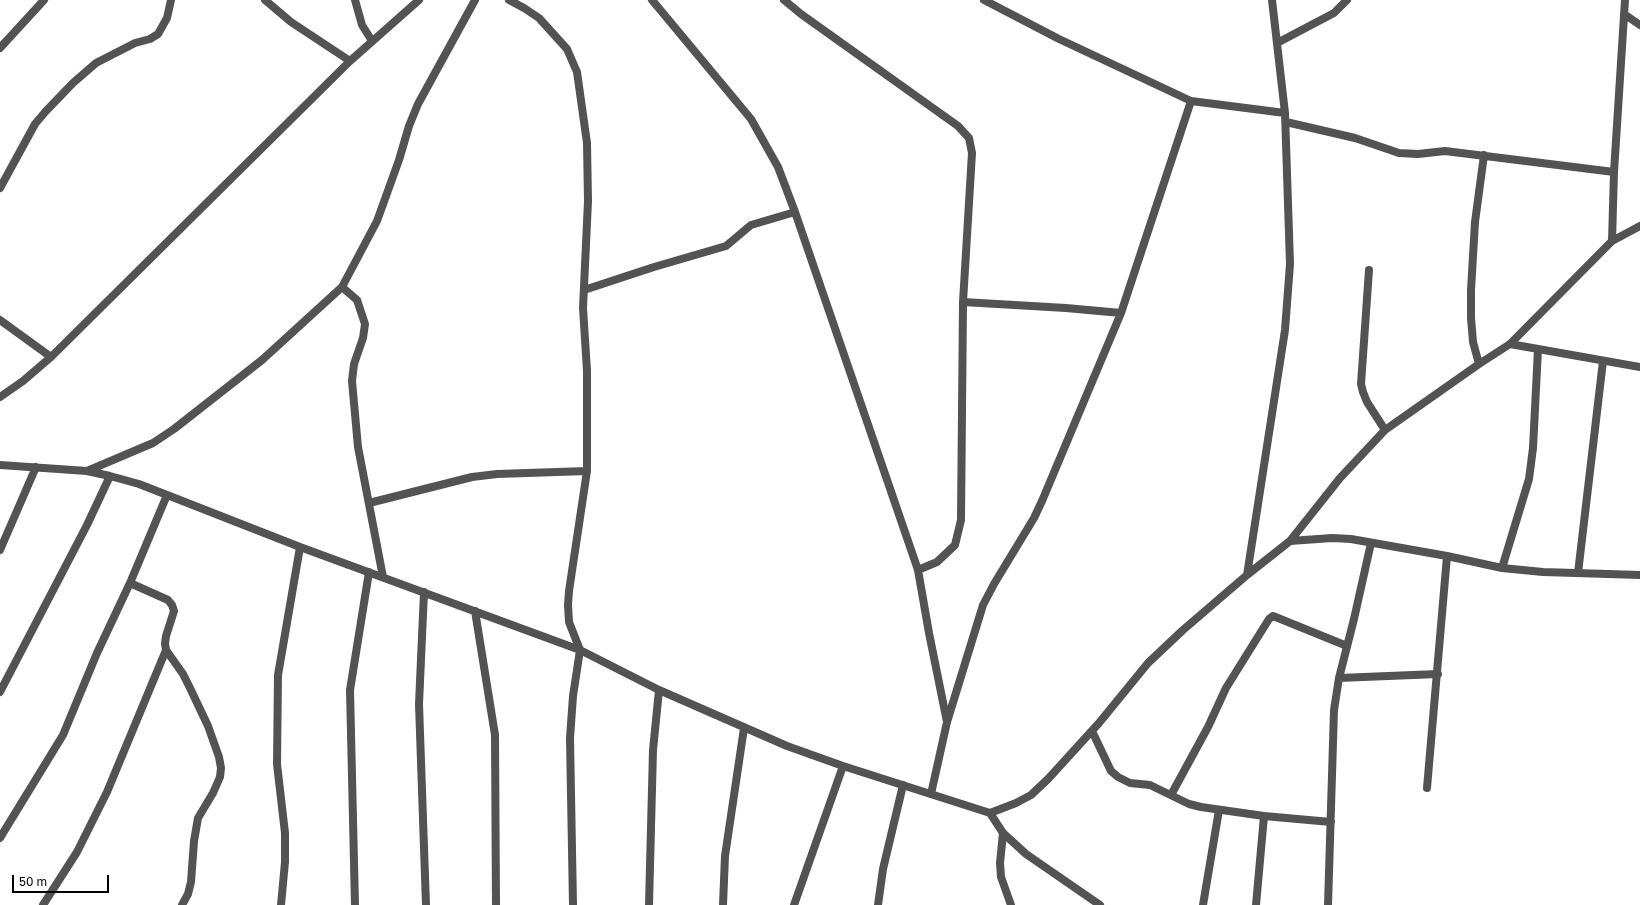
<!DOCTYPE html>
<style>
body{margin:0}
#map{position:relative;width:1640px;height:905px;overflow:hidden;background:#fff;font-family:"Golos Text",sans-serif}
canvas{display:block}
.scale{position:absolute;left:12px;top:875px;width:97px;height:18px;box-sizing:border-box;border:2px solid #000;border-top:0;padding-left:5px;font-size:12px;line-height:14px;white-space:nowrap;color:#000;-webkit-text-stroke:3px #fff;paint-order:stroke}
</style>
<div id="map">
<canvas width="1640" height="905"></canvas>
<div class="scale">50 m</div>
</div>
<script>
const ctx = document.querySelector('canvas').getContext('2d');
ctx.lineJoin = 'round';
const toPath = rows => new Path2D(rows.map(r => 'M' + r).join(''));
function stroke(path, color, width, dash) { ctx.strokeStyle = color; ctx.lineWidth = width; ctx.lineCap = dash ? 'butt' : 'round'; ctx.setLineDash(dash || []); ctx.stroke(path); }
const street = toPath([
 [265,0,291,22,350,61],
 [355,0,362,25,372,41],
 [509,0,524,8,539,18,567,49,577,72,587,143,588,201,583,308,587,371,587,471,569,591,568,605,569,622,580,650,573,696,570,738,573,905],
 [652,0,751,119,778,167,795,212,918,570,929,633,947,722],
 [784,0,801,14,958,126,969,138,972,153,963,302,961,520,955,545,937,562,918,570],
 [984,0,1059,39,1191,101,1285,113],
 [1624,14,1640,25],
 [1277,43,1334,13,1347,0],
 [0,48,44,0],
 [1286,122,1355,138,1399,153,1418,154,1445,151,1614,172],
 [0,188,35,124,46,111,73,83,96,63,135,43,150,39,158,34,167,18,171,0],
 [1612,241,1614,172,1625,0],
 [1369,270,1361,384,1363,392,1367,402,1385,430],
 [342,287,357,300,365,324,363,338,354,364,352,381,358,447,383,577],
 [584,290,654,267,726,246,751,225,795,212],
 [963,302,1066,308,1121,313],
 [0,320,51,357],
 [1510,344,1640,367],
 [1479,364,1473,342,1471,318,1471,290,1475,222,1484,155],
 [0,397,23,381,51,357,350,61,419,0],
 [0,465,87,471,110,476,139,484,300,547,580,650,659,690,787,746,843,766,990,813,1016,803,1031,795,1048,779,1099,723,1148,663,1183,630,1247,575,1290,541,1340,478,1385,430,1479,364,1510,344,1612,241,1640,226],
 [87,471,153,443,174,429,262,360,342,287,377,221,399,160,409,126,418,104,475,0],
 [369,503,472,477,497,474,587,471],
 [1290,541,1332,538,1351,539,1447,556,1502,568,1543,572,1640,575],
 [0,550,36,467],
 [1502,568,1529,479,1533,448,1538,349],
 [1578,573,1603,361],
 [1247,575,1285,330,1290,264,1285,113,1272,0],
 [424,592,419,704,426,905],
 [475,611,495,735,496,905],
 [166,650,183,674,190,688,208,726,219,757,221,768,220,777,213,793,198,818,194,841,191,882,188,894,182,905],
 [1339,678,1438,674],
 [0,692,87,525,110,476],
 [1092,731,1111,771,1118,777,1130,783,1150,785,1189,804,1201,807,1264,816],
 [1427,788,1447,556],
 [931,794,947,722,983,605,994,584,1034,518,1042,501,1121,313,1191,101],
 [1171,795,1208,727,1226,688,1269,619,1273,616,1278,618,1347,646],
 [990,813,1003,833,1026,854,1100,905],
 [1003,833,1000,863,1001,877,1011,905],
 [0,838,63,735,97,653,130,583,167,495],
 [43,905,77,852,107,792,166,650,165,644,166,636,174,611,172,605,168,600,130,583],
 [281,905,285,862,285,833,277,764,278,675,300,547],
 [355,905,350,690,369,572],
 [649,905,653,750,659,690],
 [723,905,725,856,744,728],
 [794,905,843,766],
 [878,905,883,869,903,785],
 [1203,905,1219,810],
 [1256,905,1264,816,1331,822],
 [1328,905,1334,710,1339,678,1354,619,1371,543]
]);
stroke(street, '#535353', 8);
</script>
